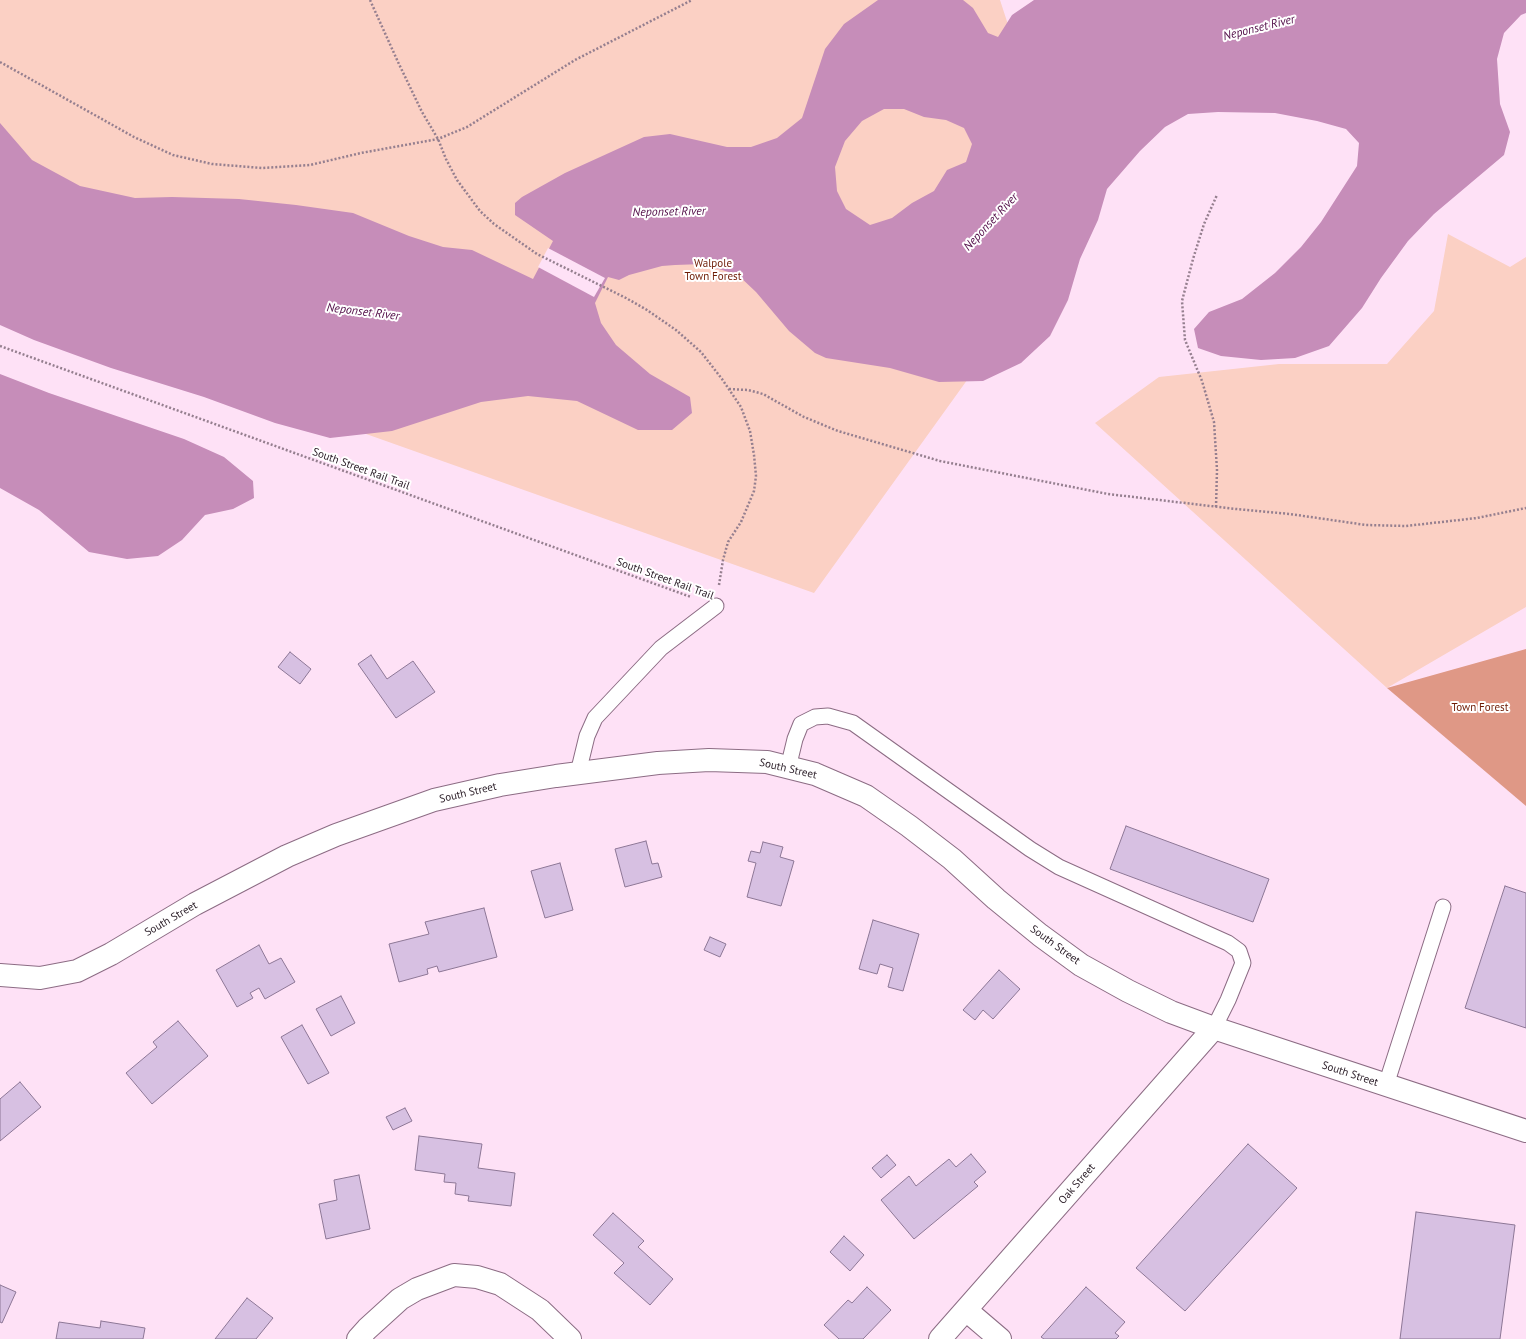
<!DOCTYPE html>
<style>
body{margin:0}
canvas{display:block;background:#fee1f6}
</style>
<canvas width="1526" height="1339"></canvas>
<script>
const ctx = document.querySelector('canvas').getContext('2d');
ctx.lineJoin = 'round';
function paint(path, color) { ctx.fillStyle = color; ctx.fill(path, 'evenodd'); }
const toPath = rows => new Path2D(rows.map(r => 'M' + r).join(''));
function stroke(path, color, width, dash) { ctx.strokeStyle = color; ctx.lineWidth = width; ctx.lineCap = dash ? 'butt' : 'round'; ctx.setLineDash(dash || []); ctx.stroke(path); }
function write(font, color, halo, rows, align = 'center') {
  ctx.font = font + ' "PT Sans",sans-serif'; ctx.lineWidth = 4; ctx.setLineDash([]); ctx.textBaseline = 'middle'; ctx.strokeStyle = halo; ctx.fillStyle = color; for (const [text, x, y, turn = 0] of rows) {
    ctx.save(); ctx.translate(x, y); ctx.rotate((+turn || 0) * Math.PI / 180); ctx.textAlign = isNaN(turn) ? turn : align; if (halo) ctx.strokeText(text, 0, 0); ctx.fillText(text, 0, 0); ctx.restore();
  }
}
const green = toPath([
 [0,0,1000,0,1075,230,814,593,0,304],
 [1448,234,1510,267,1526,257,1526,607,1387,688,1095,423,1159,377,1279,364,1387,364,1434,311]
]);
const forest = toPath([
 [1526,649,1526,806,1387,688]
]);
const water = toPath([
 [878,0,963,0,973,8,988,33,998,37,1012,15,1034,0,1526,0,1526,13,1521,15,1504,33,1497,59,1500,104,1510,132,1504,155,1434,214,1408,241,1381,278,1362,308,1329,346,1295,358,1261,360,1221,356,1198,348,1194,329,1209,312,1242,299,1275,273,1301,247,1321,222,1357,166,1359,143,1346,129,1317,121,1275,113,1218,112,1188,114,1165,127,1140,151,1107,189,1098,220,1080,259,1068,300,1050,336,1021,363,983,381,939,382,890,368,826,358,815,353,789,331,756,292,738,275,703,264,675,265,662,266,629,275,619,280,608,277,595,303,601,323,616,345,650,374,690,397,692,413,672,430,638,430,577,401,528,396,481,402,392,431,330,438,275,423,204,397,111,368,34,340,0,325,0,123,32,160,80,186,135,198,172,197,239,199,296,205,353,213,409,236,443,247,472,250,533,279,553,241,515,215,515,203,522,197,565,173,644,137,670,134,727,147,751,147,777,138,802,118,825,49,844,24],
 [884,109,904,109,924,117,946,120,964,128,972,144,966,162,947,170,934,191,912,203,892,218,870,225,846,209,837,191,835,167,845,141,862,121],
 [0,374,49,393,184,439,224,457,253,481,254,498,233,509,205,515,182,540,158,556,127,559,89,552,39,510,0,488]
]);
const pier = toPath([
 [548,248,605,278,594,297,538,267]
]);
const building = toPath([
 [290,652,311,669,300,684,278,667,290,652],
 [371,655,387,679,413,661,435,692,396,718,358,664,371,655],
 [1126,826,1269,879,1253,922,1110,869,1126,826],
 [646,841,652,864,658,863,662,877,625,887,615,849,646,841],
 [763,842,783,847,780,857,794,861,781,906,747,897,756,863,748,861,751,851,760,853,763,842],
 [560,863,573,910,545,918,531,871,560,863],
 [1505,886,1526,893,1526,1028,1465,1008,1505,886],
 [484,908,497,957,439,972,437,966,427,969,428,974,399,982,389,944,429,934,425,922,484,908],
 [873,920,919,934,903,991,888,987,893,968,880,964,877,974,859,969,873,920],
 [710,937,726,944,720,957,704,950,710,937],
 [259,945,269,964,281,958,295,982,265,999,259,988,250,993,253,998,237,1007,216,970,259,945],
 [999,970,1020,989,993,1019,983,1010,975,1020,963,1010,999,970],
 [341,996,355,1023,331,1036,316,1009,341,996],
 [178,1021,208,1056,152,1104,126,1073,157,1047,153,1042,178,1021],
 [302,1025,329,1073,308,1084,281,1037,302,1025],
 [20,1082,41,1107,0,1141,0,1099,20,1082],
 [405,1108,412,1121,393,1130,386,1117,405,1108],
 [419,1136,482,1144,478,1168,515,1173,511,1206,468,1201,469,1196,455,1194,456,1183,444,1182,445,1174,415,1170,419,1136],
 [1248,1144,1297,1188,1185,1311,1136,1268,1248,1144],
 [971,1154,986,1172,974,1182,978,1186,914,1239,881,1200,909,1176,916,1186,949,1159,956,1167,971,1154],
 [887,1155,896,1165,881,1178,872,1168,887,1155],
 [359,1175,370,1229,326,1239,319,1204,337,1200,334,1180,359,1175],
 [1416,1212,1515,1225,1500,1339,1400,1339,1416,1212],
 [613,1213,644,1241,638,1247,673,1279,650,1305,614,1273,624,1263,593,1235,613,1213],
 [844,1236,864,1255,850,1271,830,1252,844,1236],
 [0,1285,16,1292,2,1323,0,1322,0,1285],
 [867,1287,891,1310,863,1339,839,1339,824,1325,848,1300,852,1303,867,1287],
 [1086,1287,1125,1322,1115,1333,1119,1336,1116,1339,1044,1339,1041,1337,1086,1287],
 [247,1298,273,1318,256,1339,215,1339,247,1298],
 [101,1321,145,1328,143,1339,56,1339,59,1322,100,1328,101,1321]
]);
const path = toPath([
 [370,0,398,62,422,112,438,139,446,159,457,180,480,211,494,224,537,254,626,298,647,310,676,330,701,352,722,379,741,407,750,431,754,455,756,476,754,491,741,522,728,542,723,560,719,585],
 [0,62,134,137,173,155,212,164,262,168,310,165,361,153,438,139,467,127,575,60,692,0],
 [0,346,691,597],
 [729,389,748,390,763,394,804,417,838,431,940,461,1108,494,1236,509,1290,514,1366,525,1406,526,1477,518,1526,508],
 [1216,507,1217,470,1214,422,1202,381,1185,340,1182,301,1193,259,1204,224,1217,195]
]);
const service = toPath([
 [788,768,795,739,801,724,815,717,828,716,853,723,1030,849,1059,867,1228,943,1239,951,1243,963,1228,1000,1214,1028],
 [578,773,587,736,595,718,661,648,716,606],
 [1386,1085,1443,907]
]);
const minor = toPath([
 [966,1310,1000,1339],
 [358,1339,367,1329,400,1299,417,1289,454,1275,477,1277,500,1284,540,1310,570,1339],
 [940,1339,1214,1028]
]);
const tertiary = toPath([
 [0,975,40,978,77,971,111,954,195,904,287,856,336,835,434,800,500,785,556,776,658,763,709,760,767,762,815,774,866,796,909,826,952,859,996,899,1040,935,1081,965,1128,991,1171,1012,1214,1028,1526,1131]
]);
const parkNames = [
 ["Walpole",713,264],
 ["Town Forest",713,277],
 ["Town Forest",1480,708]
];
const streetNames = [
 ["South Street Rail Trail",361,469,20],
 ["South Street Rail Trail",665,579,20],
 ["South Street",788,769,13],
 ["South Street",468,793,-13],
 ["South Street",171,919,-30],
 ["South Street",1055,945,36],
 ["South Street",1350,1074,18],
 ["Oak Street",1077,1184,-49]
];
const waterNames = [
 ["Neponset River",1259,28,-14],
 ["Neponset River",669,212,-1],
 ["Neponset River",991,222,-47],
 ["Neponset River",363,312,7]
];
paint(green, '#fbd0c4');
paint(forest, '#df9886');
paint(water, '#c68db9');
paint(pier, '#fee1f6');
paint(building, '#d7c0e2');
stroke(building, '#8d7796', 1);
stroke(service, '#8c6c84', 17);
stroke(minor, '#8c6c84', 24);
stroke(tertiary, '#8c6c84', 24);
stroke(path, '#957f8f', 2.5, [2, 2]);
stroke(service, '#fff', 15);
stroke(minor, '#fff', 22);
stroke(tertiary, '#fff', 22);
write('11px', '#6e1c05', '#fff', parkNames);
write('11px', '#291c26', '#fff', streetNames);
write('italic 12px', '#530f49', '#fff', waterNames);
</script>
